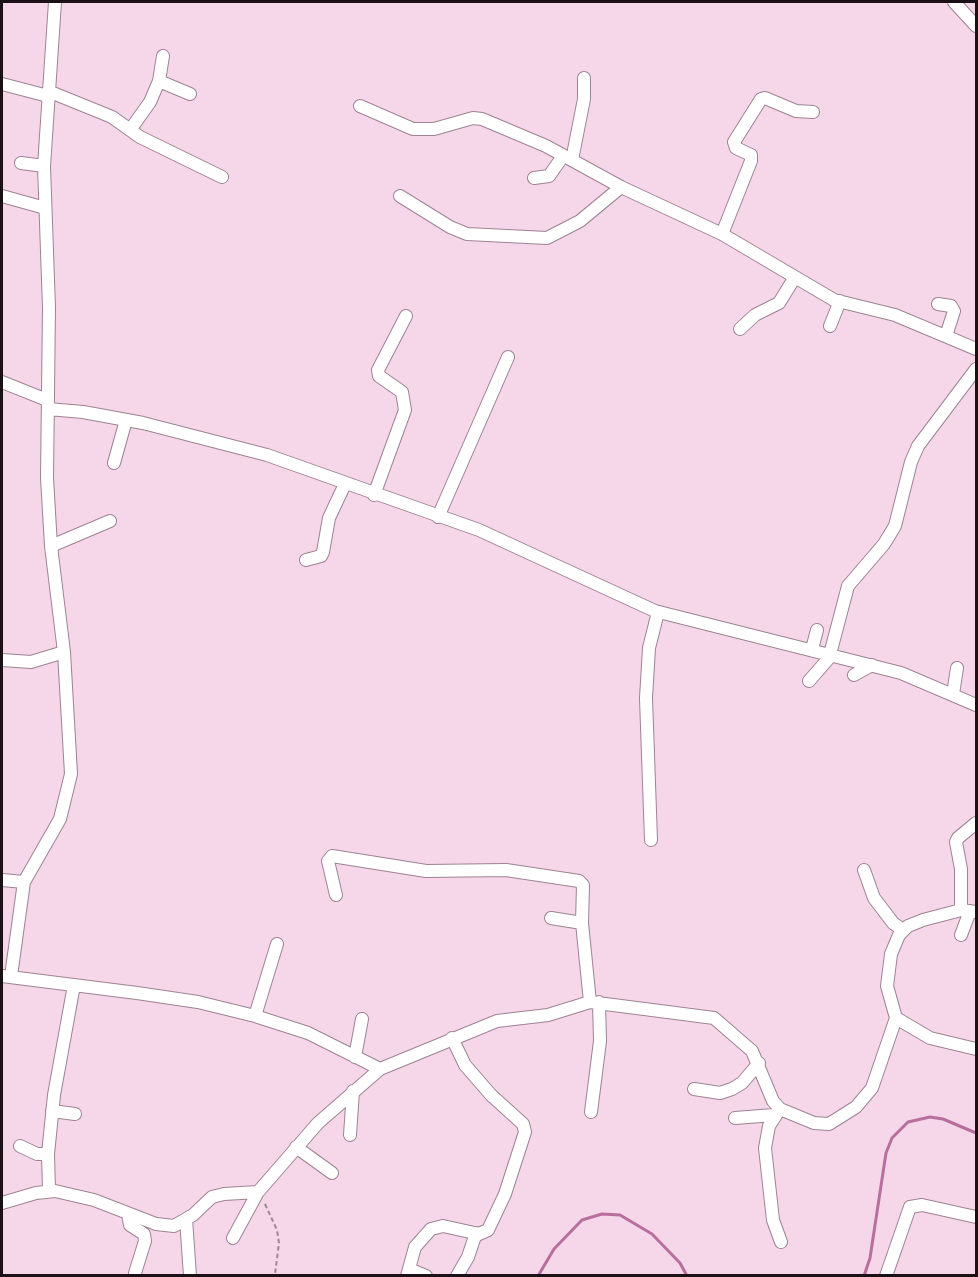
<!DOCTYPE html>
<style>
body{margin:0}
#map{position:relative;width:978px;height:1277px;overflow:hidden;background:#f5d7e9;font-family:"Source Serif 4",serif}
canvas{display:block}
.frame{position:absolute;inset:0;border:3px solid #1a1016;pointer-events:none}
</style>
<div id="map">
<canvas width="978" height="1277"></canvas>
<div class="frame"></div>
</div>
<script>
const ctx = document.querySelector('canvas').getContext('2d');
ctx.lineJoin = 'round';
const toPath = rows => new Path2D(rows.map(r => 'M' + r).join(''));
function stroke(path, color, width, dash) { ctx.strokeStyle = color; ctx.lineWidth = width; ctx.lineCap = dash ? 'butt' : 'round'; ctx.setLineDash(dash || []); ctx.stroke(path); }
const stream = toPath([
 [538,1276,554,1249,582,1220,602,1214,620,1215,652,1234,680,1263,687,1276],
 [864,1276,870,1258,886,1153,892,1138,908,1122,930,1117,943,1119,976,1133]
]);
const path = toPath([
 [265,1204,277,1230,279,1243,275,1274]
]);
const minor = toPath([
 [954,2,976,26],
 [159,81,190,94],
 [2,84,48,96],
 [48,91,112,117,140,137,222,177],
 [360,106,413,129,434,129,473,118,482,119,546,146,621,187,722,234,834,300,895,315,976,349],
 [130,130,150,102,159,81,163,56],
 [572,160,584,99,584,78],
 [21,163,44,166],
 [534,178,549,176,563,156],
 [2,196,45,208],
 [400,196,450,227,467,234,547,238,580,221,621,187],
 [722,234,751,161,751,155,736,148,734,142,761,99,765,98,796,111,813,112],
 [938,304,951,306,954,311,946,336],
 [830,326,840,301],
 [740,329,755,315,779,303,795,277],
 [2,382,47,400],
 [48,409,83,412,143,423,267,455,479,530,655,611,901,673,976,705],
 [114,463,126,420],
 [374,495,405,410,402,392,379,376,378,370,406,316],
 [438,517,508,357],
 [51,546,110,521],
 [306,560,321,556,323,552,329,518,345,484],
 [812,649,817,630],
 [2,660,31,662,64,652],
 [854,675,872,665],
 [809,681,829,658,848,586,884,544,895,526,911,462,918,446,976,369],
 [953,694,957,668],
 [651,840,646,698,649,648,658,612],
 [864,870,874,898,893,923,903,930],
 [2,880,24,882],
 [336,895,328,861,332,856,426,871,506,870,579,881,583,885,582,923,590,1002],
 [961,910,961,869,956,842,958,838,976,823],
 [551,918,582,923],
 [961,935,970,911],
 [2,976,137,993,198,1002,255,1016,308,1033,380,1069],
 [11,976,24,882,60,819,71,774,64,652,51,546,47,478,49,308,44,166,55,2],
 [255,1016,277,944],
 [896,1018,930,1038,976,1049],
 [355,1057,362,1019],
 [694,1089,720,1093,732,1089,742,1083,759,1063],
 [780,1109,769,1126,765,1148,773,1220,781,1242],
 [52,1111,75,1114],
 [591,1112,600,1041,599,1002],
 [735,1118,774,1115],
 [350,1135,353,1091],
 [20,1146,37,1154,48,1154],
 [296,1147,332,1173],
 [49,1191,48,1154,54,1095,74,985],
 [2,1203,36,1193,55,1191,94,1200,156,1224,174,1226,193,1215,212,1197,224,1194,258,1192,318,1123,380,1069,497,1021,548,1015,590,1002,714,1018,752,1051,773,1101,780,1109,814,1123,829,1124,856,1107,872,1088,896,1018,887,986,891,954,899,935,908,926,923,920,961,910,976,912],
 [128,1214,130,1225,144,1234,145,1241,135,1273],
 [186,1219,190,1276],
 [233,1238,258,1192],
 [409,1269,426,1276],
 [407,1276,415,1247,431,1229,443,1226,479,1234,488,1230,505,1194,525,1132,523,1124,491,1095,465,1065,452,1038],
 [457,1276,468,1257,476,1233],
 [886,1276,910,1207,922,1205,976,1217]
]);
stroke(stream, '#b96f9e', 3);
stroke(minor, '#9e8393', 14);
stroke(path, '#9d8794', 2, [4.5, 3]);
stroke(minor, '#fff', 12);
</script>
